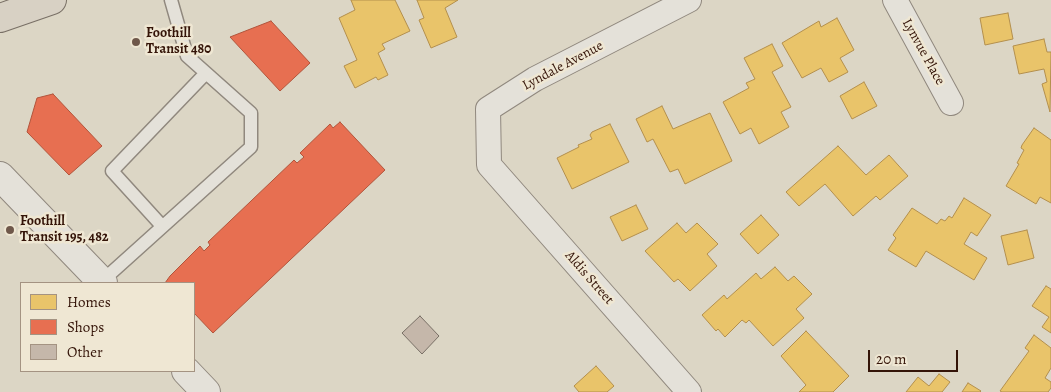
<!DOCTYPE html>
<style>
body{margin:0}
#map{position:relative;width:1051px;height:392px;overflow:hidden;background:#dcd6c5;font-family:Alegreya,serif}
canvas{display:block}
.legend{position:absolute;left:20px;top:282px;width:175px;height:90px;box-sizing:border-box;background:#efe7d3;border:1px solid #a49382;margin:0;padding:6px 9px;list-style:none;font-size:15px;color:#341408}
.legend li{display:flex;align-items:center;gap:10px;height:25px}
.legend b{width:25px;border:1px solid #a49382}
.scale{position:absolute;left:868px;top:350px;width:90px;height:22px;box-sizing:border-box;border:2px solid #341408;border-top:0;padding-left:6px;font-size:15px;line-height:18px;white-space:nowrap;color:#341408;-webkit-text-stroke:4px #efe7d3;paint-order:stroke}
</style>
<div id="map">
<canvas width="1051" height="392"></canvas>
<ul class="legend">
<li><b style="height:14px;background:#e9c46a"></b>Homes</li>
<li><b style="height:14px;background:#e76f51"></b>Shops</li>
<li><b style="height:14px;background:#c5b7aa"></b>Other</li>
</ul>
<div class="scale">20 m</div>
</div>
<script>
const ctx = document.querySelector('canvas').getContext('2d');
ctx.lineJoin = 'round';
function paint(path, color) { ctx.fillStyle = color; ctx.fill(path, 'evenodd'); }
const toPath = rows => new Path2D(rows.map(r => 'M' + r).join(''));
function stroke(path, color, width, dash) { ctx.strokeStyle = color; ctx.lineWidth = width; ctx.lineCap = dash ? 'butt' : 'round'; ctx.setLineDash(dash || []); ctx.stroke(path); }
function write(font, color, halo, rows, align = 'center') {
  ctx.font = font + ' Alegreya,serif'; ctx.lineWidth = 5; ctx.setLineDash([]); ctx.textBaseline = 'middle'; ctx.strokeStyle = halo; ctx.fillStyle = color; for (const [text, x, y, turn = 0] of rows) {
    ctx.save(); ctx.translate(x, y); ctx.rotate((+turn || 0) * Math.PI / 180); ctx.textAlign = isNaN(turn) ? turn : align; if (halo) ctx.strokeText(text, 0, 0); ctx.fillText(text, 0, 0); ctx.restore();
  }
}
const homes = toPath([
 [351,0,395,0,410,31,382,44,385,49,378,53,388,75,378,80,376,77,355,88,344,66,357,60,339,18,355,10,351,0],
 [417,0,458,0,445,8,457,37,431,48,419,20,424,18,417,0],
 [1008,13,1013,39,985,45,980,18,1008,13],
 [837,18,854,50,840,58,848,72,829,82,821,68,802,78,782,43,819,21,821,27,837,18],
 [1044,39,1047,52,1051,52,1050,112,1042,84,1047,82,1044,69,1019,74,1013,46,1044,39],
 [772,44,783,66,772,72,791,107,781,112,789,127,759,144,751,128,740,134,723,102,749,88,746,83,755,79,744,58,772,44],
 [864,82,877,106,852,119,840,96,864,82],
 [662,106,673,129,710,113,732,161,685,184,678,169,670,172,653,139,647,142,636,119,662,106],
 [610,124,629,162,572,189,557,158,579,147,578,145,592,139,590,135,592,132,610,124],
 [1034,128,1051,140,1051,203,1040,197,1036,204,1006,186,1019,164,1017,163,1024,150,1021,148,1022,145,1034,128],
 [838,146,866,175,889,155,908,176,880,200,876,196,853,216,825,184,799,206,786,192,838,146],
 [964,198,991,215,977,236,971,232,964,244,987,258,974,280,926,251,916,267,888,250,896,238,893,235,912,208,937,224,941,219,945,221,949,216,952,218,964,198],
 [636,205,648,229,622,241,610,217,636,205],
 [761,215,779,235,758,254,740,234,761,215],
 [677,223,686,233,697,223,718,244,707,254,717,266,690,291,678,279,674,282,645,251,677,223],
 [1027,230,1034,258,1008,265,1001,236,1027,230],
 [775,267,788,281,794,276,812,294,796,309,804,318,773,346,749,320,746,323,742,320,725,337,718,329,716,331,702,315,724,295,727,299,756,273,761,279,775,267],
 [1046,286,1051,289,1051,333,1042,327,1049,317,1032,306,1046,286],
 [806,331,849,376,833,392,799,392,806,385,781,356,806,331],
 [1034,335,1051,348,1051,368,1045,378,1051,382,1051,388,1048,392,1002,392,1000,391,1029,351,1025,348,1034,335],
 [596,366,614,386,607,392,579,392,574,386,596,366],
 [939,374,950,382,942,392,906,392,918,377,929,386,939,374],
 [968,383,981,391,980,392,962,392,968,383]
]);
const shops = toPath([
 [271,21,310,63,280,91,230,37,271,21],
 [53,94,102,146,69,175,27,132,37,98,53,94],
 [340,122,385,170,213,333,194,313,194,283,165,283,170,276,200,246,204,251,210,245,208,242,294,160,297,163,304,157,300,153,330,124,333,128,340,122]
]);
const building = toPath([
 [420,316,439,336,422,354,402,333,420,316]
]);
const service = toPath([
 [162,226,112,171,206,73],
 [101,282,251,147,251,113,187,56,171,0]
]);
const minor = toPath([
 [895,0,951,103],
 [689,392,489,165,488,109,535,79,689,0]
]);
const tertiary = toPath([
 [0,176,103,283],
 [186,371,206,392]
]);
const primary = toPath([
 [0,18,52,0]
]);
const markers = [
 [136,42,5,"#6f584a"],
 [10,230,5,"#6f584a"]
];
const poiNames = [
 ["Foothill",146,34],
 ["Transit 480",146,50],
 ["Foothill",20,222],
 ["Transit 195, 482",20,238]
];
const streetNames = [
 ["Lynvue Place",923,52,61],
 ["Lyndale Avenue",563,66,-28],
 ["Aldis Street",589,278,49]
];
paint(homes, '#e9c46a');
stroke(homes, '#b38f4d', 1);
paint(shops, '#e76f51');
stroke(shops, '#b1543b', 1);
paint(building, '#c5b7aa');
stroke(building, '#786f65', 1);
stroke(service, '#90887e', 15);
stroke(minor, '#90887e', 26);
stroke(tertiary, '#90887e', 30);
stroke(primary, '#786f65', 30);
stroke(service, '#e4e1d9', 12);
stroke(minor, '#e4e1d9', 24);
stroke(tertiary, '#e4e1d9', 28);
stroke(primary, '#d8d1c4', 28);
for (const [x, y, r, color] of markers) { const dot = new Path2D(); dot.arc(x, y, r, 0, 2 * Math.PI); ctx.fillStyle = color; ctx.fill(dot); stroke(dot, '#efe7d3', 2); }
write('bold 14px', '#341408', '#efe7d3', poiNames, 'left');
write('14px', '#341408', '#efe7d3', streetNames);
</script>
